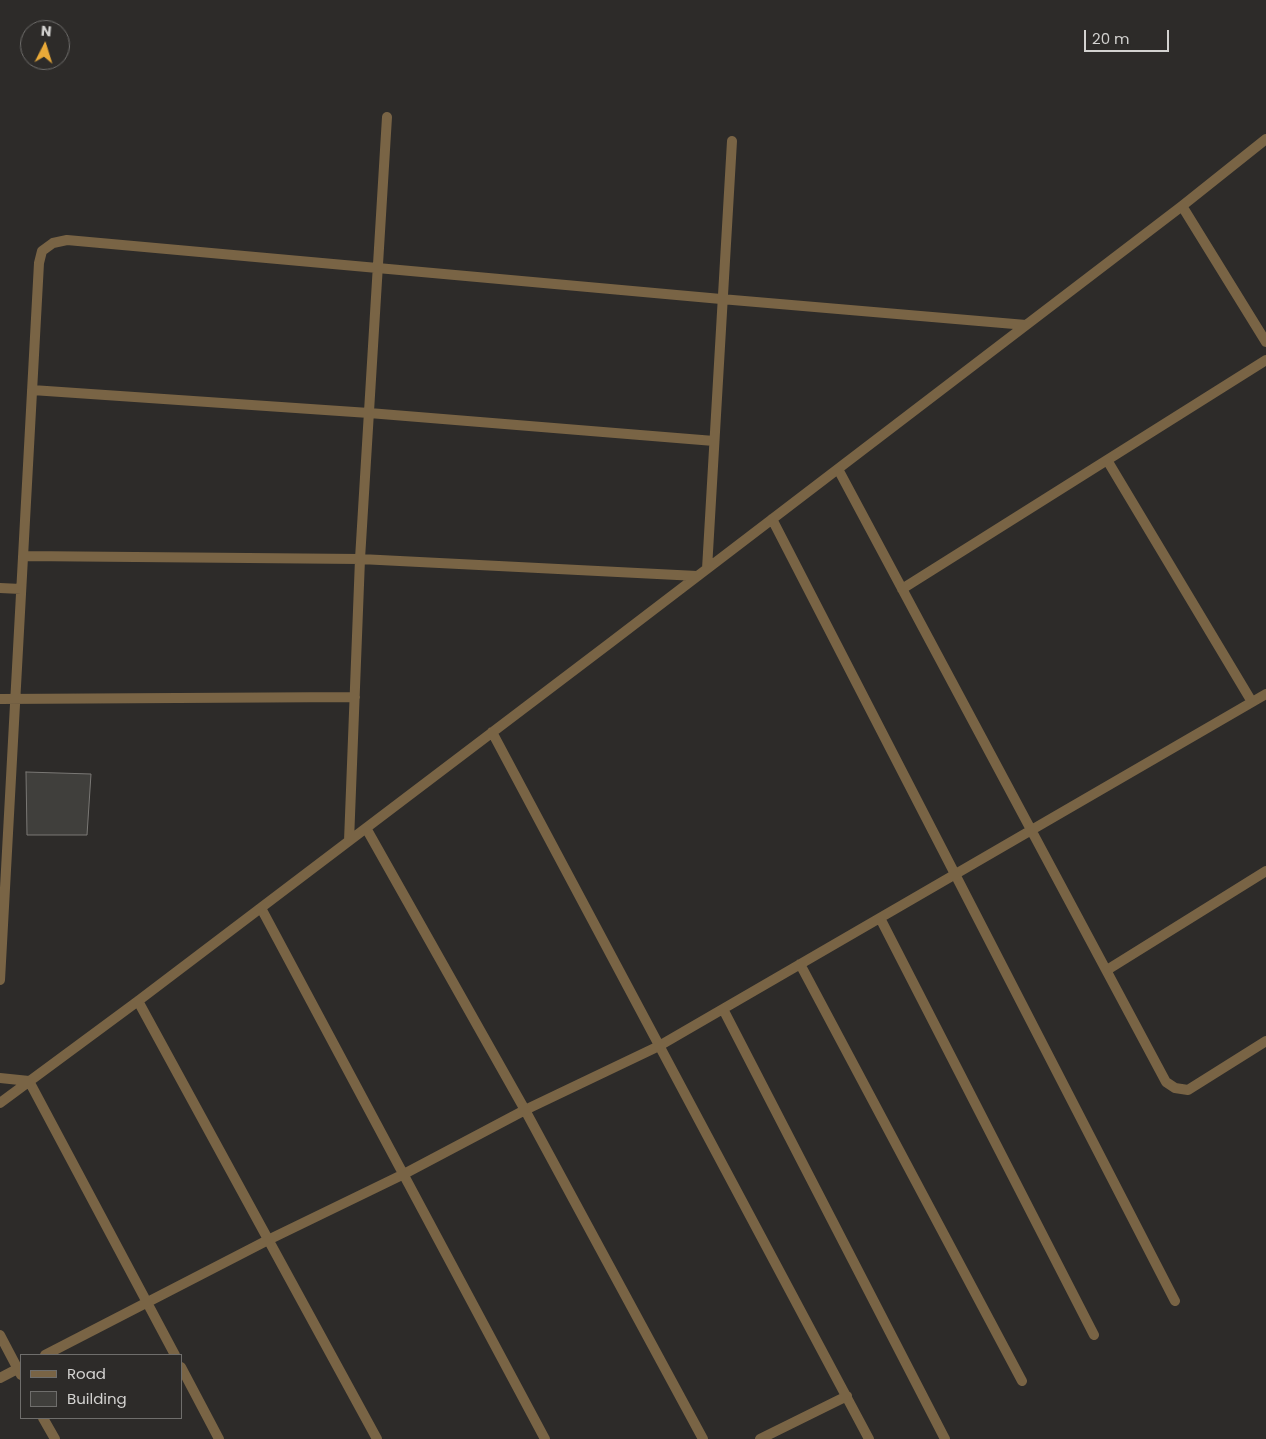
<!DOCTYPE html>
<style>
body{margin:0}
#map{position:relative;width:1266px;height:1439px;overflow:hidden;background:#2d2b29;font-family:Poppins,sans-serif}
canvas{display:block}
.legend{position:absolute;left:20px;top:1354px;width:162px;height:65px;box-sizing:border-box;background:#2d2b29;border:1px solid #6f6e6c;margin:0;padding:6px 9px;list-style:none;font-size:15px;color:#d3d2d0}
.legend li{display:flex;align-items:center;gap:10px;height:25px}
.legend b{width:25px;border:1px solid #6f6e6c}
.north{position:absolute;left:20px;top:20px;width:50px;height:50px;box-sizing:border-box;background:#2d2b29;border:1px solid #6f6e6c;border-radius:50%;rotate:5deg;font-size:14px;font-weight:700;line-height:20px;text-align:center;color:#d3d2d0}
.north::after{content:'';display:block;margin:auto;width:18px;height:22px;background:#eaaa38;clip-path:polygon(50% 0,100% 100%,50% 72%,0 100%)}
.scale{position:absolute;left:1084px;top:30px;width:85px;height:22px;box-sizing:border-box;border:2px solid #d3d2d0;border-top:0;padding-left:6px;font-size:15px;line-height:18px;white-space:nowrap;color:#d3d2d0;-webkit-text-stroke:4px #2d2b29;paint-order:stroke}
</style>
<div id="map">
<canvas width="1266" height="1439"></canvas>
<ul class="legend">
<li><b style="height:6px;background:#796445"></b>Road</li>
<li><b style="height:14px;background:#403f3c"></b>Building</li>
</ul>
<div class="north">N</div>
<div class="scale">20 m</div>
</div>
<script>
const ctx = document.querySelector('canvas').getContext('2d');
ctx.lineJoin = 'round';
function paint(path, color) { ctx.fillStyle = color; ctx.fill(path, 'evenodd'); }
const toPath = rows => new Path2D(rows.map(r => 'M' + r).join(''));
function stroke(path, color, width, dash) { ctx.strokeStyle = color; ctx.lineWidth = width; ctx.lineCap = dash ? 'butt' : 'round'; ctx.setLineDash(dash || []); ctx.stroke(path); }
const building = toPath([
 [26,772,91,774,87,835,27,835,26,772]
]);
const street = toPath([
 [1182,206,1266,342],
 [32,390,369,413,714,441],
 [1107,460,1252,702],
 [838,469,1166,1082,1175,1088,1188,1090,1266,1041],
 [772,519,1175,1301],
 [23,556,360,559,697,576],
 [707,569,732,141],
 [0,588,21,589],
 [902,589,1266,360],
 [0,699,355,697],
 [492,732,869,1439],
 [366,828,525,1110,703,1439],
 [349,841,360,559,387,117],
 [261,908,545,1439],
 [880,918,1094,1335],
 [800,964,1022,1381],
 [1107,970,1266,871],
 [0,980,39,263,42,251,53,243,67,240,721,299,1026,325],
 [138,1001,377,1439],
 [723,1009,945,1439],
 [0,1078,29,1081,175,1355],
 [0,1103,138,1001,610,643,1182,206,1266,139],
 [0,1335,21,1375],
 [45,1355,268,1240,404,1174,525,1110,659,1046,1266,694],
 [181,1367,219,1439],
 [0,1378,21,1367],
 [43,1418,55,1439],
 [760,1439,847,1396]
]);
paint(building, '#403f3c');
stroke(building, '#7a7875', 1);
stroke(street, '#796445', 10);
</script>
